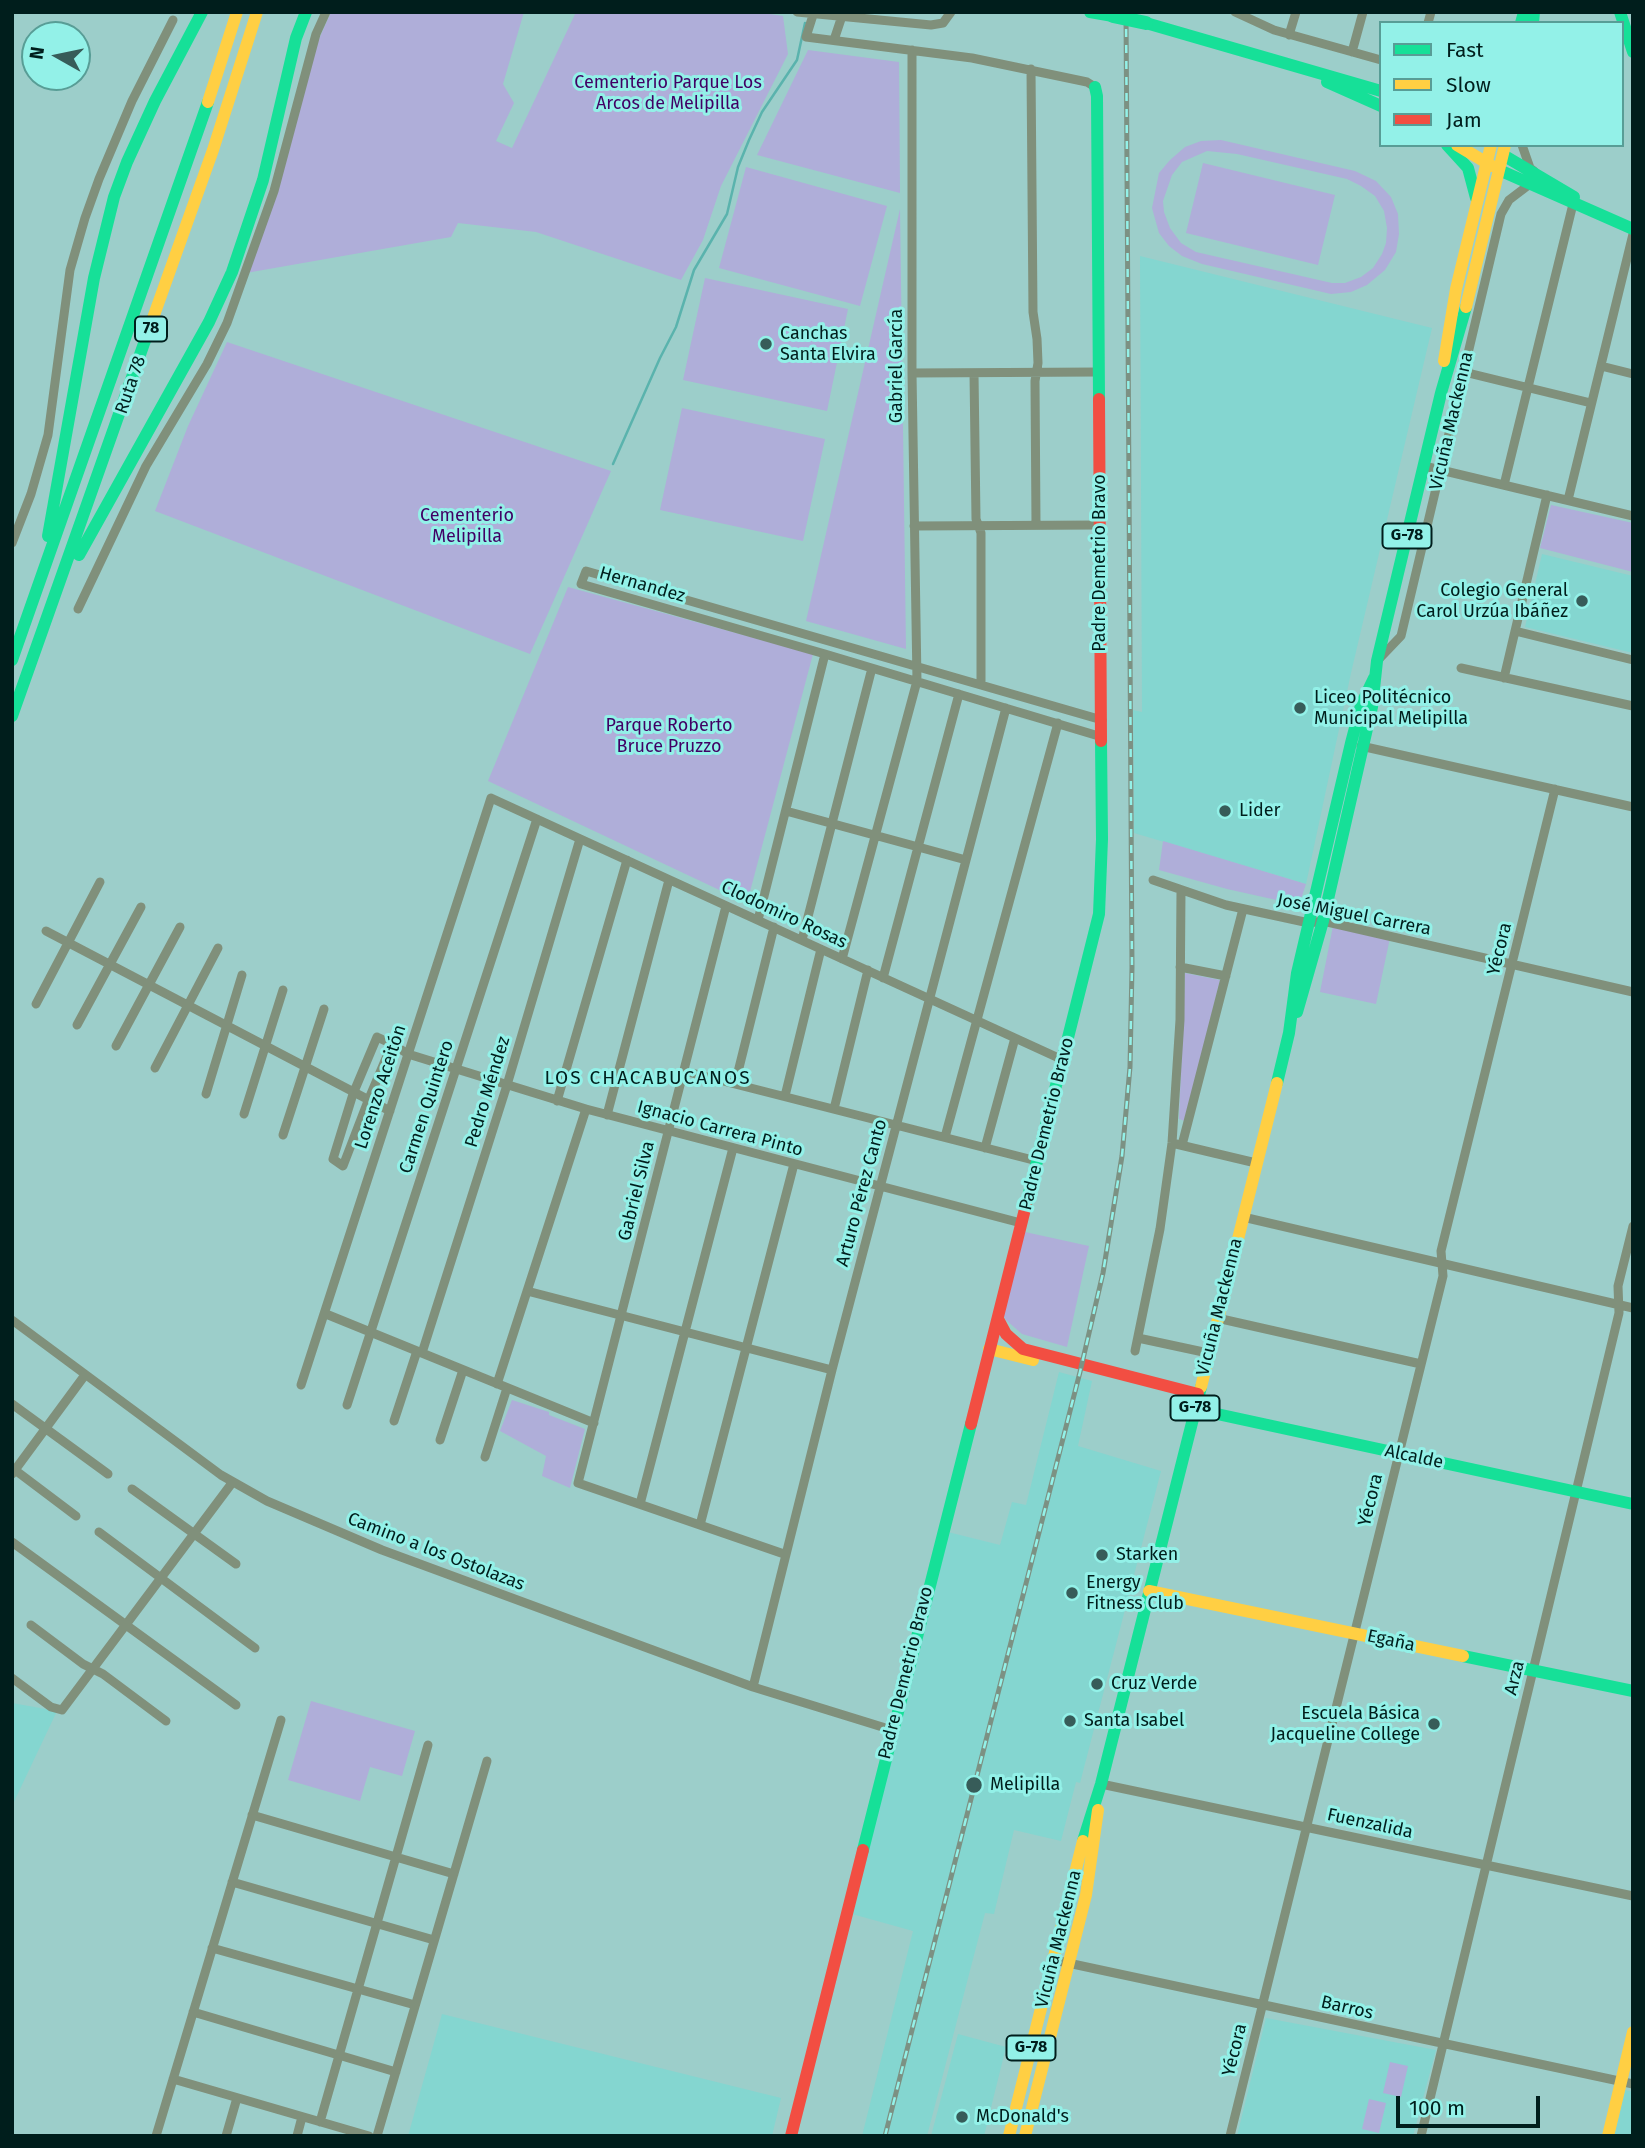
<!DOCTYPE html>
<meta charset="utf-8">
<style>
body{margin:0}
#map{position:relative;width:1645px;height:2148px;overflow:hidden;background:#9cceca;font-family:"Fira Sans",sans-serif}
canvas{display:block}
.frame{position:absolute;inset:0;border:14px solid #001e1c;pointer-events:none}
.legend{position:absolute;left:1379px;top:21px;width:245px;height:126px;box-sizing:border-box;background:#93f1e8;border:2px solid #589d96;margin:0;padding:9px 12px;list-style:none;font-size:21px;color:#001e1c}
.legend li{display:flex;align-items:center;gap:14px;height:35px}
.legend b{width:35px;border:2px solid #589d96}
.north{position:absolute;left:21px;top:21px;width:70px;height:70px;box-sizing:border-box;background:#93f1e8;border:2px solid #589d96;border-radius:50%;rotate:279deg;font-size:19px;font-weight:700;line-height:28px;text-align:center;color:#001e1c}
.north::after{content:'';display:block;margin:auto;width:24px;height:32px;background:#375c59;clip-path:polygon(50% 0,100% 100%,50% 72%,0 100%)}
.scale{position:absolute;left:1396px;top:2096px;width:144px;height:32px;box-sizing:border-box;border:4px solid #001e1c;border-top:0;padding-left:9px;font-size:21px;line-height:24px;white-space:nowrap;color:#001e1c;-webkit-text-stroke:5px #93f1e8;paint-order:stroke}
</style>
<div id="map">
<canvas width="1645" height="2148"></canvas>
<div class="frame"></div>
<ul class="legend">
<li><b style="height:9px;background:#16e098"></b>Fast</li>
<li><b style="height:9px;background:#ffcf43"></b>Slow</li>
<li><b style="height:9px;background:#f24e42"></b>Jam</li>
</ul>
<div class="north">N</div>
<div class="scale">100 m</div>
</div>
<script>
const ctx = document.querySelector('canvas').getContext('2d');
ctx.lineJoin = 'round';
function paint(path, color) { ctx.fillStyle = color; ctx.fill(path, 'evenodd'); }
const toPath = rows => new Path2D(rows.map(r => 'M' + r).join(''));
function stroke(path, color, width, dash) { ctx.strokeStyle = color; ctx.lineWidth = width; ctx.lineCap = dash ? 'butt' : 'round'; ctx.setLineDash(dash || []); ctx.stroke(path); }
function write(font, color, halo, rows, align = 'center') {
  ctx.font = font + ' "Fira Sans",sans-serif'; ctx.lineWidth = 6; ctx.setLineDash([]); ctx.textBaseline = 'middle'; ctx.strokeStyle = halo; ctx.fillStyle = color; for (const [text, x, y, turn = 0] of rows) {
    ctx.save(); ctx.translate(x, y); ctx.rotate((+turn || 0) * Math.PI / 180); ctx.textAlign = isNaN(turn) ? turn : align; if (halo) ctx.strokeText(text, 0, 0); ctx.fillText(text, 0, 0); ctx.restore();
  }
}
const built = toPath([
 [1140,256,1432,328,1351,673,1306,884,1134,833,1133,710,1142,712],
 [1542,554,1633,576,1633,653,1525,627],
 [1059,1372,1092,1381,1078,1446,1161,1471,1080,1783,1076,1782,1061,1841,1014,1830,994,1914,985,1913,927,2136,862,2136,913,1931,852,1914,948,1532,1000,1545,1012,1502,1026,1505],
 [12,1703,57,1711,12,1806],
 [442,2014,781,2098,772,2136,408,2136],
 [1266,2018,1436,2050,1413,2136,1237,2136],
 [958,2034,1006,2047,984,2136,931,2136],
 [1625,2090,1633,2092,1633,2136,1614,2136]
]);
const green = toPath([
 [331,12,524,12,503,84,514,103,496,141,512,148,576,12,757,12,783,16,788,54,721,186,703,240,681,280,536,232,458,223,451,237,246,273,310,59],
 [808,50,899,62,900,193,757,155],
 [1221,140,1355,171,1376,181,1391,197,1398,214,1399,234,1396,252,1385,270,1367,285,1351,292,1331,294,1202,264,1182,256,1169,246,1159,233,1152,208,1159,173,1170,160,1185,147,1201,141],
 [1207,151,1237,154,1347,179,1361,186,1375,196,1384,211,1387,228,1386,243,1382,254,1373,268,1361,277,1345,283,1332,283,1196,252,1181,243,1170,228,1164,212,1163,201,1172,175,1182,162],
 [1203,163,1335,195,1318,265,1186,233],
 [746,167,887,206,860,306,719,268],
 [900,209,906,649,806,621],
 [705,278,848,309,827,411,683,380],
 [227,342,611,471,530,654,155,511,188,426],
 [682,408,825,439,803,541,660,510],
 [1551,505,1633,523,1633,572,1540,548],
 [568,587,813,654,747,903,488,781],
 [1163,841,1306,884,1299,905,1227,889,1159,870],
 [1333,926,1390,938,1376,1004,1320,992],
 [1185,973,1220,980,1185,1121,1179,1119],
 [1016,1230,1089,1246,1067,1347,1022,1334,1006,1320,1000,1309],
 [512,1400,549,1412,549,1415,585,1429,570,1488,542,1476,546,1456,500,1431],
 [311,1701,415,1731,402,1776,370,1767,360,1801,288,1780],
 [1390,2062,1408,2066,1401,2097,1383,2093],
 [1369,2099,1386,2103,1379,2133,1362,2129]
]);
const stream = toPath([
 [613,464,660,358,676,327,694,270,727,214,738,167,749,140,762,112,797,60,805,23]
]);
const street = toPath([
 [797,12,931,25,943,23,951,12],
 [814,12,806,37,972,58,1087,82,1095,87],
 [1235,12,1274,30,1381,60],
 [1428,23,1431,12],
 [1289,35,1296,12],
 [834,40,842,16],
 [1352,52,1363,12],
 [1031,69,1033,312,1037,339,1038,363,1035,381,1036,525],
 [1522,145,1530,168,1534,171],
 [1601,366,1633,374],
 [1464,372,1591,403],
 [912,373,1099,372],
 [974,373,976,519,981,533,981,685],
 [1424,466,1633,516],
 [1504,485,1573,204],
 [1568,500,1633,234],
 [914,526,1100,525],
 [12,543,31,494,48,435,70,270,85,218,99,179,132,101,173,20],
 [78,609,146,466,207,364,227,323,274,191,316,34,326,12],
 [1515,631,1633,660],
 [1380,658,1401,636,1501,214,1509,200,1530,184],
 [1461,668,1633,706],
 [1504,678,1547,495],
 [1102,720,586,571,581,584,825,654,1102,737],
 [1361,746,1633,807],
 [786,811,966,860],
 [1153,880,1226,905,1309,923,1323,921,1633,992],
 [726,906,578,1483,784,1554],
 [758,920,825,654],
 [46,931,390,1111],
 [802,940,872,668],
 [842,959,917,681,912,373,912,50],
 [1180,967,1226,976],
 [883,978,959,694],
 [36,1004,100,882],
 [77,1025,141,907],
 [392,1044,368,1101,343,1166,333,1159,353,1094,377,1037,392,1044,408,1054,586,1109,1021,1223],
 [116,1046,180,927],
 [155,1068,218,948],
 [684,1071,1037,1161],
 [735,1084,774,927],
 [206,1094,242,975],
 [785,1096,821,949],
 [557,1101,627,860],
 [834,1109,868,970],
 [244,1114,283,990],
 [607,1115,669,880],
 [283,1135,324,1009],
 [945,1137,1058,723],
 [1176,1144,1256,1163],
 [1182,1145,1243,909],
 [985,1148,1015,1038],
 [1243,1217,1633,1308],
 [527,1291,832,1370],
 [326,1314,594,1423],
 [1217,1318,1421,1364],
 [12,1320,221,1475,267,1501,382,1550,753,1687,892,1730],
 [1138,1338,1208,1353],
 [1135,1351,1160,1229,1172,1143,1180,1020,1181,891],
 [422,1353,507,1085,580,839],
 [497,1384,586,1109],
 [301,1385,491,798,1063,1060],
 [12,1404,108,1474],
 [347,1405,537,819],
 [394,1421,417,1351],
 [440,1440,463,1370],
 [485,1457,507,1388],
 [15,1470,76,1516],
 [12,1474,85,1375],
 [132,1489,236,1564],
 [640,1504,733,1148],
 [700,1525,794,1164],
 [99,1532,255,1648],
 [12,1542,236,1705],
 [31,1625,83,1664,103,1674,166,1721],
 [12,1678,51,1707,62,1710,232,1483],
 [753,1687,832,1370,1006,708],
 [1101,1784,1633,1896],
 [252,1815,454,1874],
 [232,1882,434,1940],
 [212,1948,415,2005],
 [1054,1960,1633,2084],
 [193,2012,396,2072],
 [173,2079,369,2136],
 [320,2122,428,1745],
 [156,2136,281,1720],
 [226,2136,237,2098],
 [297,2136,302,2117],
 [377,2136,487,1761],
 [1230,2136,1443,1276,1441,1251,1555,789],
 [1421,2136,1619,1313,1618,1286,1633,1226]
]);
const fast = toPath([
 [1090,12,1113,16],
 [1620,12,1633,52],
 [1146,23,1381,91],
 [1521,23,1524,12],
 [1533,23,1534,12],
 [1327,82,1381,106],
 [1095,87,1097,96,1099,399],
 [1447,145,1468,168,1476,198],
 [1503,155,1574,197],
 [1499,170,1633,229],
 [48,536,94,278,114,197,127,162,155,101,202,12],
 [79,555,209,322,232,272,263,180,296,38,306,12],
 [12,660,208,102],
 [12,716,153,318],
 [1297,1012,1323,921,1372,707,1377,661,1441,393,1466,307],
 [1277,1083,1289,1033,1297,973,1351,743,1361,705,1374,678],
 [1026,1205,1099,914,1102,839,1101,741],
 [1194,1409,1633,1504],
 [1463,1656,1633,1691],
 [1083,1841,1101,1784,1201,1387],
 [863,1850,971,1424]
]);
const slow = toPath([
 [208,102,237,12],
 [1457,145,1492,166],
 [1466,307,1505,145],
 [153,318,213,150,257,12],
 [1444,361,1456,289,1491,145],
 [989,1349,1033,1360],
 [1201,1387,1277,1083],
 [1149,1591,1463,1656],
 [1009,2136,1083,1841],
 [1025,2136,1086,1895,1098,1810],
 [1608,2136,1633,2032]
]);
const jam = toPath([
 [1099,399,1101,741],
 [998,1319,1006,1334,1023,1349,1198,1394],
 [971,1424,1026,1205],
 [791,2136,863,1850]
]);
const rail = toPath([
 [885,2136,1080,1372,1103,1273,1122,1156,1130,1067,1132,967,1126,12]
]);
const fastBridge = toPath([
 [1113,16,1146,23]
]);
const markers = [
 [766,344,7,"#375c59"],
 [1582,601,7,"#375c59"],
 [1300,708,7,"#375c59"],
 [1225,811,7,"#375c59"],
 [1102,1555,7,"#375c59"],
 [1072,1593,7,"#375c59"],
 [1097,1684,7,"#375c59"],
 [1070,1721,7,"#375c59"],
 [1434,1724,7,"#375c59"],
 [974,1785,9,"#375c59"],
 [962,2117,7,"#375c59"]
];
const shields = [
 [151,329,32],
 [1407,536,49],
 [1195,1408,49],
 [1031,2048,49]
];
const shieldNames = [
 ["78",151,329],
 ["G-78",1407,536],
 ["G-78",1195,1408],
 ["G-78",1031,2048]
];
const parkNames = [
 ["Cementerio Parque Los",668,83],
 ["Arcos de Melipilla",668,104],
 ["Cementerio",467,516],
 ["Melipilla",467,537],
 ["Parque Roberto",669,726],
 ["Bruce Pruzzo",669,747]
];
const poiNames = [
 ["Canchas",780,334],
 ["Santa Elvira",780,355],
 ["Colegio General",1568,591,"right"],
 ["Carol Urzúa Ibáñez",1568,612,"right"],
 ["Liceo Politécnico",1314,698],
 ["Municipal Melipilla",1314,719],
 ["Lider",1239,811],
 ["Starken",1116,1555],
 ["Energy",1086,1583],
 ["Fitness Club",1086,1604],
 ["Cruz Verde",1111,1684],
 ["Escuela Básica",1420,1714,"right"],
 ["Jacqueline College",1420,1735,"right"],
 ["Santa Isabel",1084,1721],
 ["Melipilla",990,1785],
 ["McDonald's",976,2117]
];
const streetNames = [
 ["Gabriel García",897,366,-90],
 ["Ruta 78",131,385,-71],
 ["Vicuña Mackenna",1452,421,-77],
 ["Padre Demetrio Bravo",1100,563,-90],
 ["Hernandez",642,585,16],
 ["Clodomiro Rosas",784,915,25],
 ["José Miguel Carrera",1354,915,11],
 ["Yécora",1500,949,-76],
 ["Lorenzo Aceitón",381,1087,-72],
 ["Pedro Méndez",488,1092,-73],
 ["Carmen Quintero",427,1107,-72],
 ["Padre Demetrio Bravo",1047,1124,-76],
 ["Ignacio Carrera Pinto",720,1129,15],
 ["Gabriel Silva",637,1191,-76],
 ["Arturo Pérez Canto",862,1193,-75],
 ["Vicuña Mackenna",1220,1307,-76],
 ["Alcalde",1414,1457,12],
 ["Yécora",1371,1500,-76],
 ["Camino a los Ostolazas",436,1552,21],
 ["Egaña",1391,1641,12],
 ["Padre Demetrio Bravo",906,1673,-76],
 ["Arza",1515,1678,-76],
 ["Fuenzalida",1370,1824,12],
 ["Vicuña Mackenna",1059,1939,-76],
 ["Barros",1347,2008,13],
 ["Yécora",1235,2050,-76]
];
const neighbourhoodNames = [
 ["LOS CHACABUCANOS",648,1079]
];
paint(built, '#84d6d0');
paint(green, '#afaed9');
stroke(stream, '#5ab3ad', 2.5);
stroke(street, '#80907b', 9);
stroke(fast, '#16e098', 12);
stroke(slow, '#ffcf43', 12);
stroke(jam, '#f24e42', 12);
stroke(rail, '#7c9183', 5);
stroke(rail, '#93f1e8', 2.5, [8]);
stroke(fastBridge, '#16e098', 14);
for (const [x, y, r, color] of markers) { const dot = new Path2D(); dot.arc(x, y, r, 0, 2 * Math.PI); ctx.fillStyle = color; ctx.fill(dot); stroke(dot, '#93f1e8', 2.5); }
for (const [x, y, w] of shields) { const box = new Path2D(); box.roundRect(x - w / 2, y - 12.5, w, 25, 5); ctx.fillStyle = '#93f1e8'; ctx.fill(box); stroke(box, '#001e1c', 2); }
write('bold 16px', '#001e1c', null, shieldNames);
write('18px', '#410064', '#93f1e8', parkNames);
write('18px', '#001e1c', '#93f1e8', poiNames, 'left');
write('18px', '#001e1c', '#93f1e8', streetNames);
ctx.letterSpacing = '2px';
write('19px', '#001e1c', '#93f1e8', neighbourhoodNames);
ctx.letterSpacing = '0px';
</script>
